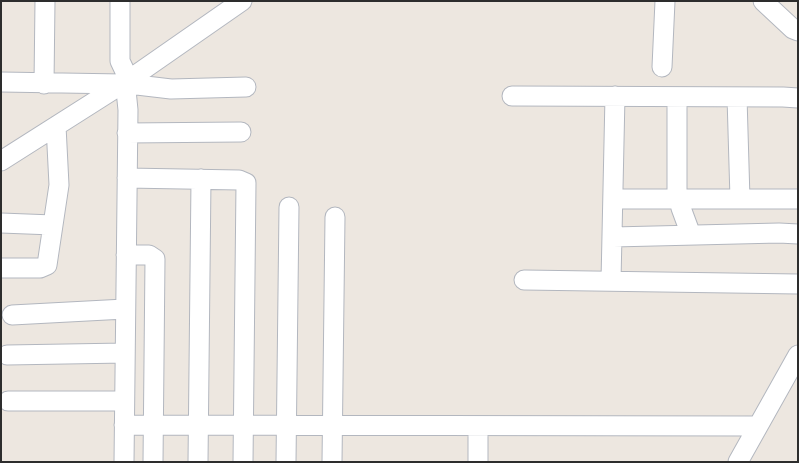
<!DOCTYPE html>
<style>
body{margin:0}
#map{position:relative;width:799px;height:463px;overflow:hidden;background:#ede7e0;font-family:"IBM Plex Sans",sans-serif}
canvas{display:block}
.frame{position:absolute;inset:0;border:2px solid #2d2d2d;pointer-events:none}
</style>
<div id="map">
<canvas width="799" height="463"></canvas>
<div class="frame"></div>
</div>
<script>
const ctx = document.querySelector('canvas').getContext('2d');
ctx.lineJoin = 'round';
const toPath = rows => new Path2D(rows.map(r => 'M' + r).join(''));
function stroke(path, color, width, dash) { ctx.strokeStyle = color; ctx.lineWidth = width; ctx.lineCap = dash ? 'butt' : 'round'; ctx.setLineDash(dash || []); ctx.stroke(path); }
const minor = toPath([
 [120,1,120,61,129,80,137,85,171,89,246,87],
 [763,1,793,29,798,31],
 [662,67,665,1],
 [1,82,123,84,126,90,128,110,124,462],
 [44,84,45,1],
 [512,96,783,97,798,98],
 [677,97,677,192,681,208,691,235],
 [737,97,740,199],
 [127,133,241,132],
 [1,161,127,81,242,1],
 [127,178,239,180,246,183,243,462],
 [613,199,798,199],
 [1,223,53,225],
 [613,237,779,233,798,234],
 [126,255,149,255,155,259,153,462],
 [1,268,40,268,47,265,59,185,56,126],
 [524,280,798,284],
 [611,281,615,96],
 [12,315,125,309],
 [7,355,125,353],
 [8,401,124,401],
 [124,425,757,426],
 [198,462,201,179],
 [286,462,289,207],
 [332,462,335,217],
 [478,462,478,426],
 [738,462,798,355]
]);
stroke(minor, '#b3b7bf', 21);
stroke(minor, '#fff', 19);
</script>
